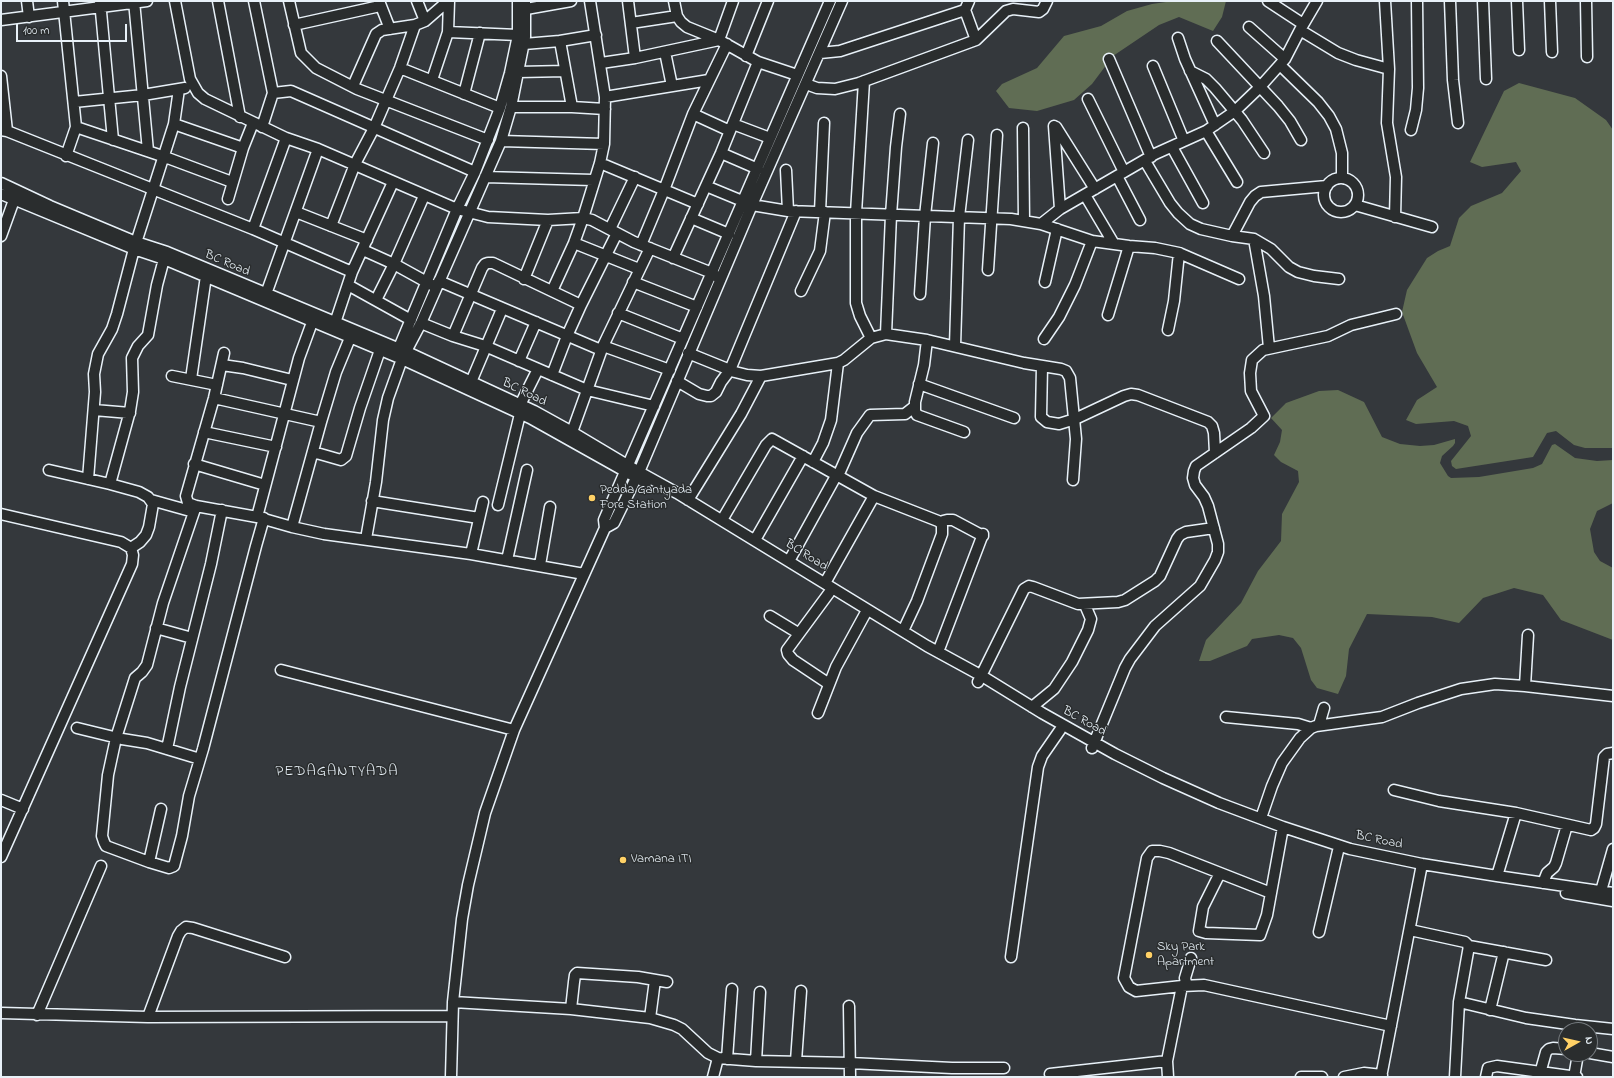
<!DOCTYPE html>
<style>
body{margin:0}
#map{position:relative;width:1614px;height:1078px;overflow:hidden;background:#34383c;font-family:"Indie Flower",sans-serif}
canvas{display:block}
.frame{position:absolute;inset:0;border:2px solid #e8f1f8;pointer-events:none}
.north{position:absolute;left:1558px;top:1022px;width:40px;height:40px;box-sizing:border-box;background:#2a2d2e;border:1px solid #767b7f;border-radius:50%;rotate:82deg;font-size:11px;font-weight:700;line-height:16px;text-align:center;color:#e8f1f8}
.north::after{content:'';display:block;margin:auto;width:14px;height:18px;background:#ffd166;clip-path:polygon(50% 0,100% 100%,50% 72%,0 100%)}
.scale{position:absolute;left:16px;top:24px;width:111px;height:18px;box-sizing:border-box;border:2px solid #e8f1f8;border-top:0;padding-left:5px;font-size:12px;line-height:14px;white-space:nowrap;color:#e8f1f8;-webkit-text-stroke:3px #2a2d2e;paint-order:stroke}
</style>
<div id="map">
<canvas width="1614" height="1078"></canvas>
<div class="frame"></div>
<div class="north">N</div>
<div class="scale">100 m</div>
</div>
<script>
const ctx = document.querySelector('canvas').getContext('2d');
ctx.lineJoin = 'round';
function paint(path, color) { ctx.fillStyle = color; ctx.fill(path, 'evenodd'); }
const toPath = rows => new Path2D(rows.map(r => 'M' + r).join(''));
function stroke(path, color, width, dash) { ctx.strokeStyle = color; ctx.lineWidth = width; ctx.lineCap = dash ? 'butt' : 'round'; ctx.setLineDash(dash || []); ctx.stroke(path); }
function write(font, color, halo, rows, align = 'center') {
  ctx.font = font + ' "Indie Flower",sans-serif'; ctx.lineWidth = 3; ctx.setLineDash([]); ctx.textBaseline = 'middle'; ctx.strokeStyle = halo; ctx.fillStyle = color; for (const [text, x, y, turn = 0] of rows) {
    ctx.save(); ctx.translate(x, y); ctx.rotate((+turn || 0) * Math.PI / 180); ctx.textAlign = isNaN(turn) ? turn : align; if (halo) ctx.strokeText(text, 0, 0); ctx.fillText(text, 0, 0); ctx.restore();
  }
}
const green = toPath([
 [1173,1,1226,1,1222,17,1213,31,1179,17,1159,25,1113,56,1092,84,1074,100,1037,111,1009,108,996,91,1002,84,1037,68,1064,36,1101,26,1127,11,1152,4],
 [1519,83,1575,98,1606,120,1613,130,1613,448,1585,448,1574,445,1556,431,1547,433,1533,457,1456,469,1452,466,1451,461,1471,436,1468,426,1454,421,1416,424,1406,420,1417,400,1437,387,1417,353,1402,312,1407,290,1427,258,1438,251,1450,246,1459,218,1471,206,1502,193,1521,171,1516,162,1482,167,1470,162,1504,91],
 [1338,390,1364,402,1382,437,1400,444,1420,446,1434,445,1455,439,1455,443,1453,446,1442,456,1440,463,1448,476,1451,478,1479,477,1533,468,1542,464,1552,445,1555,444,1575,458,1597,461,1613,460,1613,503,1597,511,1590,529,1594,552,1600,561,1613,568,1613,640,1561,620,1543,595,1514,588,1483,598,1459,623,1432,617,1367,614,1349,649,1346,676,1338,694,1317,688,1311,680,1301,648,1293,638,1279,635,1252,639,1247,646,1210,661,1199,661,1206,640,1241,603,1258,571,1281,541,1282,514,1299,482,1298,471,1281,462,1274,455,1280,442,1282,430,1271,418,1286,403,1319,391]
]);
const minor = toPath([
 [27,1,29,17],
 [63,1,76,127,66,156],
 [100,1,113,140],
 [134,1,148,151],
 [175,1,190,79,198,93,205,99,286,138,318,149,457,209,488,217,548,220,583,218,592,220,634,242,712,273,720,279],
 [218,1,240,117],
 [254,1,273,93,262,127],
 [289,1,301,53,316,68,357,89,488,140],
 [379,1,390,29],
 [417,1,425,21],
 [628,1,635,58],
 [674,1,677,16,681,22,687,27,719,40,758,62,797,75],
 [1268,1,1303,24],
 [1385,1,1389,69,1387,123,1396,177,1395,217],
 [1450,1,1453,80,1458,123],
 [1483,1,1486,79],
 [1517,1,1519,50],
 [1550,1,1552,52],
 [1586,1,1587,57],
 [526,9,571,1],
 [965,10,976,40],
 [1,20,147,1],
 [631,23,677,16],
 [294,25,380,6],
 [1249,27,1285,59],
 [1300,30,1338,53,1356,60,1389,69],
 [448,32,518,35],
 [1178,38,1185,59,1215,125],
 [560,41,572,107],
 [1217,41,1278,106,1290,121,1301,140],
 [524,44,560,41,596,35],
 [665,52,672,86],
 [820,53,840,51,965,10,969,1],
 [746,56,768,1],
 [1109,59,1151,157],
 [601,63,635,58,719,40,733,1],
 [1280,65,1318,102,1329,116,1336,129,1342,153,1342,178],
 [1153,66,1184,141],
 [400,68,500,108],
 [1190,71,1206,79,1215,88,1242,120,1264,153],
 [518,72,565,71],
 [1,76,7,131],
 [432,80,448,32,449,1],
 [864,81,856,213,856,303,860,316,871,338],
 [806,84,817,88,835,89,859,83,976,40,1006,11,1013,9,1039,12,1043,9,1047,1],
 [353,86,376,34,382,30,415,25,425,21,448,1],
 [273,93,291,91,475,172],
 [464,94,480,33],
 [605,97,709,80],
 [1088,99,1124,172],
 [74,102,143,95,185,88],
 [511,107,572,107,605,109],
 [693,114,730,131],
 [174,124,243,148],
 [733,124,770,138],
 [1054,126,1060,209],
 [76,127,165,157,232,182],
 [1056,127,1095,189],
 [1023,128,1024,221],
 [1,130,7,131,253,229,352,272],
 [1411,130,1416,110,1418,88,1417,1],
 [1206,131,1237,182],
 [501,141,604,144],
 [1172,147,1203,203],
 [721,153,758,169],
 [1145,161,1170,203,1178,213,1190,224,1201,229,1232,236,1254,239,1271,249,1289,267,1298,272,1314,276,1339,279],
 [600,163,698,204],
 [786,170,788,211],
 [1117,176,1140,220],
 [485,177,593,180],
 '1324 195a17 17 0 1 1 34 0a17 17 0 1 1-34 0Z',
 [1,183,50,206,136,242,167,252,407,352,534,411,572,432,639,472,677,493,927,646,982,676,1042,713,1115,754,1163,778,1219,803,1283,827,1350,849,1422,864,1497,876,1613,893],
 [706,186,752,205,788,211,1011,219,1041,224,1092,241,1129,246,1155,248,1179,253,1174,301,1168,330],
 [1,194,134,249,164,259,402,359,530,418,646,483],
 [1085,195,1114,244],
 [228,199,243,148,253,123],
 [1355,205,1432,227],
 [296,212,367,240],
 [820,212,824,123],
 [691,218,729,234],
 [1041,224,1060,209,1155,154,1206,131,1235,111,1260,87,1285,59,1300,30,1317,1],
 [331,226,355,164,374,128,400,68,415,25],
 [253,229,286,138],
 [610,229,635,177],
 [1,236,14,200],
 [1232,236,1250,202,1255,196,1261,192,1327,186],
 [1254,239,1264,296,1269,348],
 [574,243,639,269],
 [641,245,664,190,693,114,727,44],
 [363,250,394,264,432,285],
 [1179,253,1239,279],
 [673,258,721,153,758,62],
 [988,270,997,135],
 [524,279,548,220],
 [439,281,601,350],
 [633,282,697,307],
 [1045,282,1057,229],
 [348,285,411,320],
 [552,291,574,243,583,218,600,163,604,144,605,97,590,1],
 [801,291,820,251,825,212],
 [266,294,318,149],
 [920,294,925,216,933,143],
 [376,300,394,264,424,196],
 [618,313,683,339],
 [1108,315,1129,246],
 [335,323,352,272,393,182],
 [421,323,453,336,485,346,587,390,654,406],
 [886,334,891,215,896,147,900,114],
 [453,336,482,268,485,264,488,263,493,263,581,305],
 [1044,339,1059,317,1075,285,1092,241],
 [927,340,924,365,915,402,915,411,917,415,964,432],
 [603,346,670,370],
 [955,346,959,217,968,140],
 [224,353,214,398,186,496,188,503,196,506,257,517,292,527,324,534,471,554,584,574],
 [688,353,735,372,747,375,761,376,838,363,844,360,871,338,886,334,927,340,1024,363,1061,369,1066,371,1070,378,1076,439,1073,480],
 [396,355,457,209,475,172,500,108,510,73,518,35,518,1],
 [519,361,536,322],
 [222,365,243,368,292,380],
 [1042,366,1041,417,1047,422,1059,424,1075,419,1124,396,1131,394,1138,395,1208,422,1212,426,1214,433,1215,453],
 [552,375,567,336,581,305,617,233],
 [172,376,217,385],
 [191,379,206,276],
 [677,381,699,394,707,396,711,396,716,392,721,382,730,370,796,211],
 [471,382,502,309],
 [919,384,1014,418],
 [214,398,321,422],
 [520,405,538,369],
 [94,410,130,413],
 [204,432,276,447],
 [572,432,603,346,650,248],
 [313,452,341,460,346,456,360,408,380,350],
 [813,462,823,443,831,420,838,363],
 [194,464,265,485],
 [49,470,110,484,139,492,148,497,153,504,149,527,146,535,140,542,131,548],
 [88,479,95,392,94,374,98,354,112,329,117,314,134,249,174,124,179,89],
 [110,484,130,411,133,392,132,358,138,346,148,335,157,285,164,259],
 [151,500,194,512],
 [688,500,741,414,761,376],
 [372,501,479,518],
 [498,505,520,414],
 [196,506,163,603,147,665,142,672,135,678,116,738,108,775,102,836,104,842,106,846,149,862,169,868,174,866,182,836,189,796,203,749,256,546,264,518],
 [1,514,121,542,131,548,133,555,132,564,1,857],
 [257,517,299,358,314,317],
 [722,520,766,445,772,439,874,496,938,521,942,524,942,534,917,601,903,631],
 [942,524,943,521,947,520,953,520,983,536],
 [292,527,321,422,336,372,350,338],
 [605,528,614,523,639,472,752,205,842,1],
 [366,539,376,482,383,420,388,398,402,359,421,323,501,141,511,107,525,37,525,1],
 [755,540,803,456],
 [471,554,483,502],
 [507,560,527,470],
 [789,561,836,476,838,476,857,433,870,415,905,414,914,407],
 [540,565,550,507],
 [825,583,874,496],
 [829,593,787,650,788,654,793,660,829,684],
 [770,616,798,633],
 [156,628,192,638],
 [938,652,983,534],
 [281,670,514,730],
 [978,682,1024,589,1029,586,1033,587,1078,604,1118,602,1125,600,1155,581,1160,576,1177,539,1180,535,1186,532,1214,528],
 [1525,686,1528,635],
 [1032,707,1054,689,1072,662,1088,630,1091,619,1085,605],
 [818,713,836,667,865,614],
 [1226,717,1298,724,1311,728],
 [1319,725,1324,708],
 [77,728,122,739,147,743,200,759],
 [1092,748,1125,668,1130,659,1155,626,1200,586,1215,560,1218,552,1218,544,1208,506,1204,497,1195,485,1193,478,1194,471,1196,466,1251,428,1264,416,1251,391,1250,373,1252,360,1263,350,1328,336,1351,325,1396,314],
 [167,749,180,687,211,564,222,510],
 [1394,790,1439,801,1516,813,1591,830,1594,828,1596,824,1604,757,1607,754,1613,753],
 [1,800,23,809],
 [1261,818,1272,786,1282,763,1300,738,1311,728,1316,726,1382,717,1418,703,1461,689,1495,684,1525,686,1613,696],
 [149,862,161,809],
 [1220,873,1203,907,1199,931,1206,933,1260,935,1267,915,1271,893],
 [1497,876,1516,813],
 [1543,883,1547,873,1554,867,1556,863,1567,825],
 [1601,891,1613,849],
 [1566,893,1613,901],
 [1410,930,1465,942,1469,946,1459,1002,1526,1018,1575,1025,1613,1029],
 [1319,932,1338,851],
 [1469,946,1546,960],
 [1011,957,1038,767,1042,756,1060,730],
 [1182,986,1204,985,1391,1026],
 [1182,986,1186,983,1185,978,1191,958],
 [453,1002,571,1009,650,1018,674,1025,682,1029,708,1053,718,1058,756,1061,850,1063,952,1068,1004,1068],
 [849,1006,850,1077],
 [571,1009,574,982,575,975,577,973,638,977,667,982],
 [1490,1010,1504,952],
 [1,1013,148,1017,451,1016],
 [37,1015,101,866],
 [148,1017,178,936,181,931,186,927,193,928,285,957],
 [650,1018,655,980],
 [1590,1053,1613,1057],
 [727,1059,732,989],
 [756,1061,760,992],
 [796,1061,801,991],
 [1050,1074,1167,1061],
 [451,1077,453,1002,462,919,468,885,485,813,514,730,605,528,604,520,830,1],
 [713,1077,718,1058],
 [1168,1077,1167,1061,1182,986,1136,991,1129,987,1124,978,1147,858,1152,851,1160,851,1169,853,1271,893,1283,827],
 [1301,1077,1322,1077],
 [1344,1077,1364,1073,1382,1075],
 [1381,1077,1422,864],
 [1455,1077,1459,1002],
 [1486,1077,1488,1068,1497,1066,1577,1077],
 [1539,1077,1546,1052,1549,1049,1553,1048,1566,1049],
 [1574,1077,1578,1054]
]);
const markers = [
 [592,498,4,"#ffd166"],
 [623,860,4,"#ffd166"],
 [1149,955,4,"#ffd166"]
];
const streetNames = [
 ["BC Road",227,264,23],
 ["BC Road",524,393,26],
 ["BC Road",806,556,32],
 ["BC Road",1084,722,29],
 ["BC Road",1379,841,12]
];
const poiNames = [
 ["Pedda Gantyada",600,491],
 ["Fore Station",600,506],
 ["Vamana ITI",631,860],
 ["Sky Park",1157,948],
 ["Apartment",1157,963]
];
const quarterNames = [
 ["PEDAGANTYADA",337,773]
];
paint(green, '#606d54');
stroke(minor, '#e8f1f8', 13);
stroke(minor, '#2a2d2e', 10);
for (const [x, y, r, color] of markers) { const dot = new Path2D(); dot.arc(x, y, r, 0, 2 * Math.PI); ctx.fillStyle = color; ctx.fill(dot); stroke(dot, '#2a2d2e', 1.5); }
write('13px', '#e8f1f8', '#2a2d2e', streetNames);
write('13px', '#e8f1f8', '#2a2d2e', poiNames, 'left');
ctx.letterSpacing = '1px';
write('15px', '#e8f1f8', '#2a2d2e', quarterNames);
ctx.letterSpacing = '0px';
</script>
